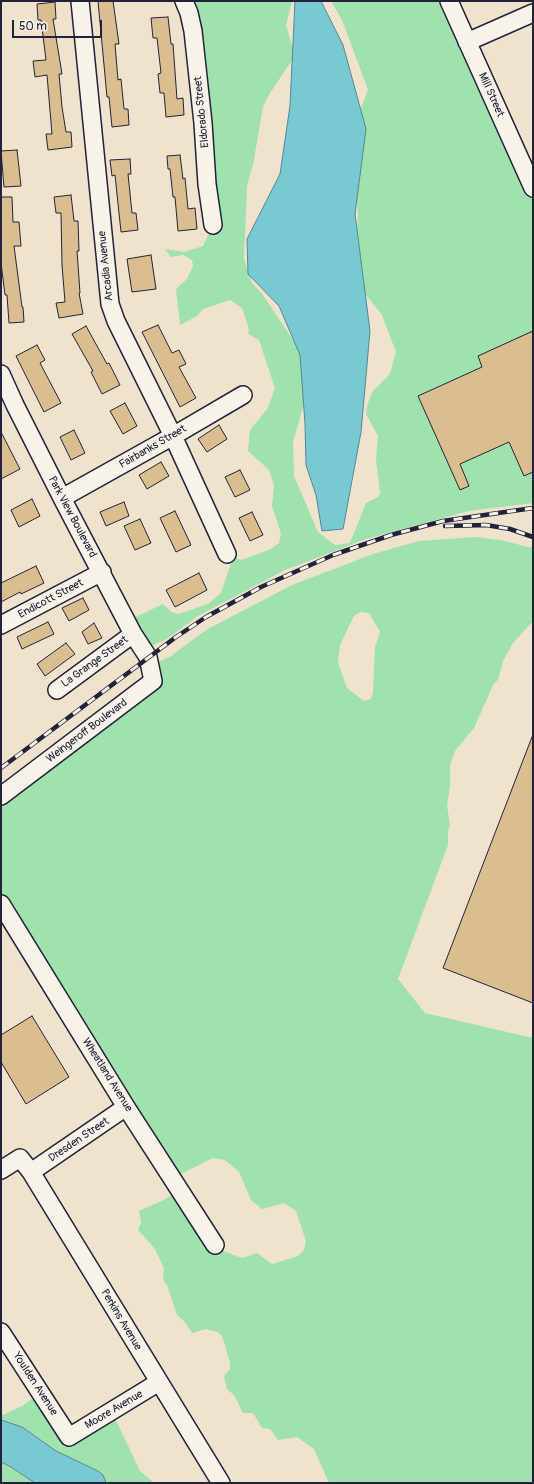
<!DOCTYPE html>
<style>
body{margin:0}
#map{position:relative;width:534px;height:1484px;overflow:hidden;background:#efe3cd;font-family:Pangolin,sans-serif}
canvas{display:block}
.frame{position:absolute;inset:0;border:2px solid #22223b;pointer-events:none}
.scale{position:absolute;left:12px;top:20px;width:90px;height:18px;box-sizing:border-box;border:2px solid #22223b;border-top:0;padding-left:5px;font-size:12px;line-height:14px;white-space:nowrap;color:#22223b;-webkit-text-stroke:3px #f7f3e8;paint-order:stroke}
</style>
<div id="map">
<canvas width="534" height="1484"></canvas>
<div class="frame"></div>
<div class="scale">50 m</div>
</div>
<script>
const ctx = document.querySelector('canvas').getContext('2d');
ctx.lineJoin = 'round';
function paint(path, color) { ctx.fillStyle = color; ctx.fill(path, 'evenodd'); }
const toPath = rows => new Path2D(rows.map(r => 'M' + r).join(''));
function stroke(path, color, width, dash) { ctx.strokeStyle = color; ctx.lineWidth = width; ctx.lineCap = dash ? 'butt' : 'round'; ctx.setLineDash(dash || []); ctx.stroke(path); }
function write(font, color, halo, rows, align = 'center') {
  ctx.font = font + ' Pangolin,sans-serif'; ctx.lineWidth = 3; ctx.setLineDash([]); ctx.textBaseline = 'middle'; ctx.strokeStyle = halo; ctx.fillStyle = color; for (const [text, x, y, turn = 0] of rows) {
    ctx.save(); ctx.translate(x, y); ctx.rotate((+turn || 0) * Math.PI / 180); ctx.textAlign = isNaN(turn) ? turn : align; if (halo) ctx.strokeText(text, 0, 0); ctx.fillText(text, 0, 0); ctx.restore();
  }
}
const green = toPath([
 [179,1,292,1,286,25,293,49,293,59,270,93,263,107,253,165,247,186,244,259,252,283,263,295,297,346,305,371,303,407,293,442,294,476,318,532,335,545,350,543,366,503,378,497,380,493,376,460,378,436,366,414,367,406,372,392,390,374,396,352,382,315,359,286,354,271,358,215,352,146,355,124,368,90,342,20,331,1,449,1,533,186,533,331,478,356,482,367,418,396,460,489,469,485,460,464,509,442,524,475,533,472,533,503,469,511,366,539,285,570,198,616,167,639,141,650,127,621,163,604,171,612,179,614,208,604,221,593,233,557,242,560,271,549,279,543,281,533,272,506,274,485,269,470,248,451,250,430,268,408,275,388,259,340,248,334,249,329,242,308,230,300,203,309,197,316,180,325,176,289,187,279,193,266,192,260,183,255,171,257,165,249,184,252,203,246,211,229,208,128],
 [475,537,500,540,533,548,533,621,513,643,503,661,498,680,494,683,474,728,455,751,450,765,450,787,447,805,450,826,448,831,448,845,398,979,425,1013,533,1038,533,1483,329,1483,314,1449,297,1437,278,1440,270,1429,262,1428,253,1413,243,1413,234,1395,227,1389,224,1376,230,1369,230,1362,222,1336,217,1332,206,1329,192,1333,185,1322,177,1315,167,1285,163,1280,164,1268,155,1249,138,1230,141,1222,139,1211,164,1200,179,1190,221,1250,242,1258,257,1253,272,1264,298,1256,304,1250,306,1241,296,1211,284,1203,262,1209,251,1200,239,1172,225,1160,213,1158,175,1177,1,904,1,801,150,690,148,667,171,656,206,630,292,585,373,554,419,541],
 [360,612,369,613,380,632,375,647,373,692,371,699,364,701,347,688,338,663,340,645,354,616],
 [40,1393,67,1433,113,1414,140,1471,154,1483,106,1483,103,1475,98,1471,56,1451,22,1427,1,1420,1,1415,3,1415,22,1406],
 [1,1462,11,1467,35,1483,1,1483]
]);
const water = toPath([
 [295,1,321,1,343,45,366,129,355,214,370,331,361,432,343,529,322,531,316,495,306,465,305,424,300,355,279,306,248,274,247,239,280,174,290,106,295,1],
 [1,1420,22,1427,56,1451,98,1471,103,1475,106,1483,35,1483,11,1467,1,1462,1,1420]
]);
const building = toPath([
 [98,1,113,1,119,44,115,44,118,80,121,79,124,109,128,109,129,125,112,127,109,97,107,97,98,1],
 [55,2,56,19,53,19,62,74,59,74,62,107,66,132,71,132,72,147,48,150,46,134,52,134,47,75,35,77,33,61,46,60,41,20,38,20,37,4,55,2],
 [168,17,171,44,173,44,177,99,183,98,184,115,166,117,164,93,160,93,158,74,161,73,157,38,153,38,151,18,168,17],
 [17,150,21,186,4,187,1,151,17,150],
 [180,155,183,179,185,178,188,209,195,208,197,229,178,231,175,197,173,197,170,169,168,169,167,156,180,155],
 [130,159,131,174,128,174,132,213,136,213,138,230,121,232,115,175,112,176,110,160,130,159],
 [71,195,74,221,78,221,79,251,77,251,80,293,79,293,83,314,59,318,56,303,65,302,62,265,61,213,56,213,54,197,71,195],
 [1,197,12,197,13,222,19,222,21,246,14,246,22,307,23,307,24,322,9,323,7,295,5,295,1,263,1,197],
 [151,255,156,289,132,292,127,259,151,255],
 [158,325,172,353,179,350,186,364,179,367,196,398,180,407,142,332,158,325],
 [86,326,107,364,109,363,120,385,102,394,91,372,93,371,72,334,86,326],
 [533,331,533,472,524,476,509,442,460,464,469,486,460,490,418,396,482,367,478,356,533,331],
 [37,345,45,360,40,363,61,403,44,412,16,356,37,345],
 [125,403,137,426,123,434,110,411,125,403],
 [219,425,227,439,207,452,198,439,219,425],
 [74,430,85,453,71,460,60,437,74,430],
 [1,432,20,469,1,479,1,432],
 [161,462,169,476,147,489,139,475,161,462],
 [240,470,250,490,235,497,225,477,240,470],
 [32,499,40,516,19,527,11,510,32,499],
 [124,502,129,516,106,526,100,512,124,502],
 [175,511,191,545,176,552,160,518,175,511],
 [252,512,263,535,250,541,239,518,252,512],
 [140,519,151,543,135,550,124,526,140,519],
 [36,566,44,583,21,594,20,592,1,602,1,583,36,566],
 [199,573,207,590,175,607,166,590,199,573],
 [83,598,89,610,69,621,62,608,83,598],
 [48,622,54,634,22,649,17,637,48,622],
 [94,623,102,638,88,644,82,632,94,623],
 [66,643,75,654,45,676,37,664,66,643],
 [532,737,533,737,533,1003,443,968,532,737],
 [32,1016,69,1077,26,1104,1,1062,1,1035,32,1016]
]);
const minor = toPath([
 [80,1,110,304,116,321,173,436,227,554],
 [184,1,189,13,193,31,203,123,207,184,213,225],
 [449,1,533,188],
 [467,42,533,13],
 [1,374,15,405,62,498,133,634,148,657,153,681,1,796],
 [62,498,173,436,243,395],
 [1,625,102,572],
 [57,690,133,634],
 [1,904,126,1107,215,1245],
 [1,1170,20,1158,31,1172,221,1483],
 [31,1172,126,1107],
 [1,1332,69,1437,159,1382]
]);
const rail = toPath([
 [445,526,486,525,510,529,533,537],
 [1,768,176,637,206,617,261,587,333,555,391,535,443,521,533,508]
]);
const streetNames = [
 ["Mill Street",491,95,66],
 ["Eldorado Street",202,112,-96],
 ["Arcadia Avenue",106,266,-96],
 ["Fairbanks Street",153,447,-30],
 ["Park View Boulevard",72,517,62],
 ["Endicott Street",51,599,-28],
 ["La Grange Street",95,662,-36],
 ["Weingeroff Boulevard",87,731,-37],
 ["Wheatland Avenue",107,1075,58],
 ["Dresden Street",79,1140,-34],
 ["Perkins Avenue",121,1320,59],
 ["Youlden Avenue",35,1384,57],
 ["Moore Avenue",114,1410,-31]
];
paint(green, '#9fe2ad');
paint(water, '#79c9d3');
stroke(water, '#568696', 1);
paint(building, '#dbbe8f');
stroke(building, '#22223b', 1);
stroke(minor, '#22223b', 20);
stroke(minor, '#f7f3e8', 17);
stroke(rail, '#22223b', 4.5);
stroke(rail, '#f7f3e8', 3, [9]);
write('11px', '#22223b', '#f7f3e8', streetNames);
</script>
